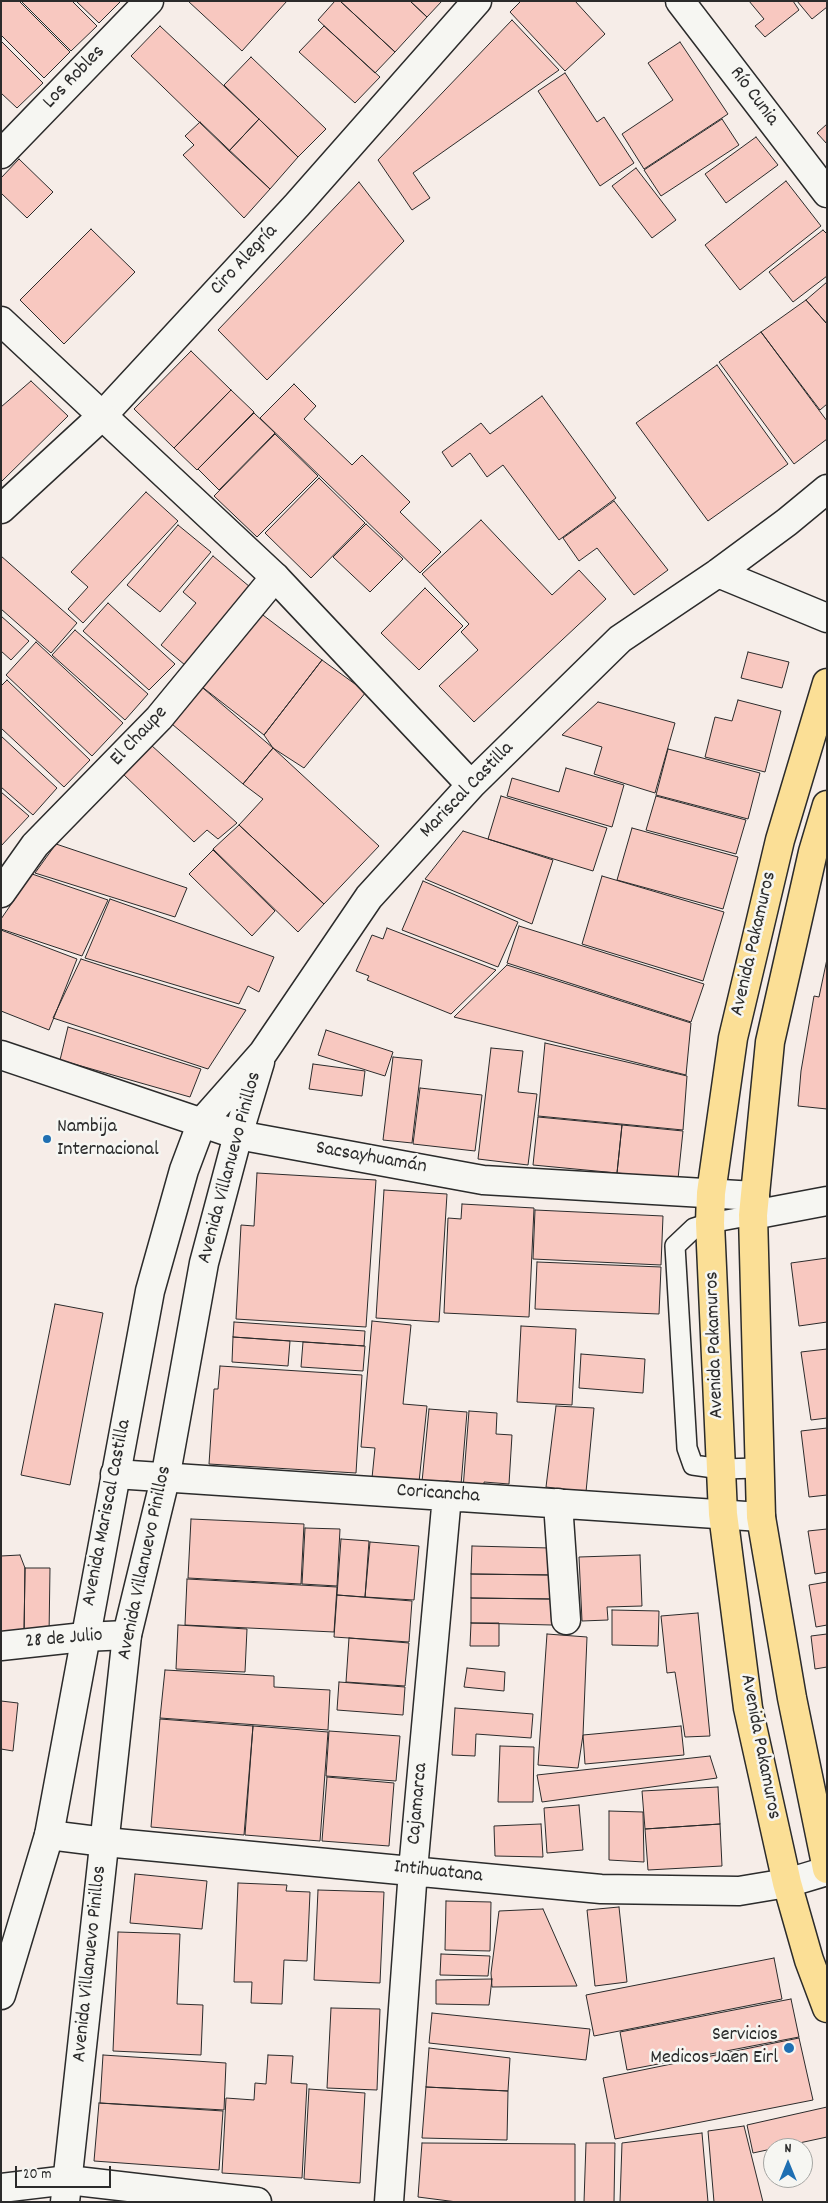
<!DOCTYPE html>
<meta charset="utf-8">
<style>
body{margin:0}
#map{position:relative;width:828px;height:2203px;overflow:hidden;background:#f6ede8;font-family:Dekko,sans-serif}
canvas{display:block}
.frame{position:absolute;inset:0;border:2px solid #2b2b2b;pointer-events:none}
.north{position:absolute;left:763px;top:2138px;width:50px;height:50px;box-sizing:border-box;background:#f6f6f2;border:1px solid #a5a5a2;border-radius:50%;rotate:0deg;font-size:14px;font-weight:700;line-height:20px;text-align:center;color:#2b2b2b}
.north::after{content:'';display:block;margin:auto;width:18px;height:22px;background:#1f6fb2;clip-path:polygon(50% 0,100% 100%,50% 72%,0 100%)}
.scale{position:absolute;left:15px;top:2166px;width:96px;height:22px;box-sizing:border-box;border:2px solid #2b2b2b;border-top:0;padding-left:6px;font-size:15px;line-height:18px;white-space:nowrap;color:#2b2b2b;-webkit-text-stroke:4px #f6f6f2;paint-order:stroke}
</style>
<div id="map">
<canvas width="828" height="2203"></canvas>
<div class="frame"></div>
<div class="north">N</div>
<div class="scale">20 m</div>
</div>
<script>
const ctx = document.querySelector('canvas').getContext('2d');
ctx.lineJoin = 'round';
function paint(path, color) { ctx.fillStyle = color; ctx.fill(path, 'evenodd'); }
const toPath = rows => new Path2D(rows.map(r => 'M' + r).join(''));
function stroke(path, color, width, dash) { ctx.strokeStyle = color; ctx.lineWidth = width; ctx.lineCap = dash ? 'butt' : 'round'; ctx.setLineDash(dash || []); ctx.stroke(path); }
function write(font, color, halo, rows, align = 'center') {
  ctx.font = font + ' Dekko,sans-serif'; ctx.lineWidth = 5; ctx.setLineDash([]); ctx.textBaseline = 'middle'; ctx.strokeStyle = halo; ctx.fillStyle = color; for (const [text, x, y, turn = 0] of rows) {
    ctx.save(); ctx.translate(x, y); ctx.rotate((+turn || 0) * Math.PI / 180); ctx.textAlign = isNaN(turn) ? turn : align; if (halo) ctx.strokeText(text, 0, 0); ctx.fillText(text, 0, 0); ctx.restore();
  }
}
const building = toPath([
 [1,1,19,1,70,52,44,78,1,35,1,1],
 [21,1,72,1,97,26,71,51,21,1],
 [76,1,121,1,99,23,76,1],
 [188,1,287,1,242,51,188,1],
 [335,1,340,1,395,52,375,73,318,20,335,1],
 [340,1,410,1,427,17,395,52,340,1],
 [410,1,442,1,427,17,410,1],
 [521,1,575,1,605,34,565,71,510,12,521,1],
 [749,1,793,1,799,10,765,37,755,26,764,19,749,1],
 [797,1,827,1,827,7,812,19,797,1],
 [512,20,559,70,413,173,430,198,412,210,378,160,512,20],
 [160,26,259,119,229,151,131,56,160,26],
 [324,26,380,77,355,103,299,52,324,26],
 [1,41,43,83,17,108,1,93,1,41],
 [680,42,728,114,644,169,622,134,673,100,648,63,680,42],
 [251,57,326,129,298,157,224,85,251,57],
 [565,73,597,122,604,117,634,163,600,186,538,91,565,73],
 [259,119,298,157,270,189,229,151,259,119],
 [722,119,739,145,661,196,644,170,722,119],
 [200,122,270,189,244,218,183,155,194,145,185,136,200,122],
 [827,124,827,144,817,133,827,124],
 [756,137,778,165,726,203,705,174,756,137],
 [19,159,53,192,27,218,1,193,1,178,19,159],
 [636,168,676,220,652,238,612,186,636,168],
 [786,181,821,226,740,290,705,245,786,181],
 [359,182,404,241,267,380,218,330,359,182],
 [91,229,135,272,64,344,20,300,91,229],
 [823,230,827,234,827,276,793,302,769,272,823,230],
 [827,282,827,324,806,300,827,282],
 [806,300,827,324,827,404,820,410,761,332,806,300],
 [761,332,827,421,827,439,794,464,719,362,761,332],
 [191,351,231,390,174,448,134,409,191,351],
 [717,365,788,464,708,521,636,423,717,365],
 [31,381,68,416,1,482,1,407,31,381],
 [294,384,316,406,304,419,352,465,362,455,410,502,400,512,441,552,420,573,260,418,294,384],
 [231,390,254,412,197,470,174,448,231,390],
 [542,396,616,498,559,540,503,465,487,477,470,453,452,467,442,452,481,423,490,434,542,396],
 [254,413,275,433,219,490,198,469,254,413],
 [275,434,318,476,257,537,214,496,275,434],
 [319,478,365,523,311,578,265,533,319,478],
 [146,492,178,521,83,623,68,609,88,587,71,572,146,492],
 [614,501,668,570,634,595,597,548,579,561,563,538,614,501],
 [481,520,552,595,579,570,606,599,474,722,439,686,478,650,461,632,469,624,422,574,481,520],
 [366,524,403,559,370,592,333,557,366,524],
 [178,525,211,552,160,612,127,585,178,525],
 [1,556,77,623,51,653,1,609,1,556],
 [213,556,250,587,185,665,161,645,196,603,183,592,213,556],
 [425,588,463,626,419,670,381,633,425,588],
 [108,603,175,664,149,690,83,631,108,603],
 [255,609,322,660,264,735,197,683,255,609],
 [1,616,29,641,11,660,1,651,1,616],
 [75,630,148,694,125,720,52,655,75,630],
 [36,642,123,723,92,756,6,675,36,642],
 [748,652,789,662,782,688,741,678,748,652],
 [322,660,366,692,304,768,273,748,264,735,322,660],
 [7,680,90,760,64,787,1,728,1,686,7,680],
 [197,683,273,748,243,784,166,719,197,683],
 [738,700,781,711,765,772,705,757,715,717,732,721,738,700],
 [598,702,675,723,655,793,594,774,602,747,562,735,598,702],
 [1,736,57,788,33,815,1,787,1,736],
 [151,745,237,823,218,839,207,830,194,842,123,774,151,745],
 [273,748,379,846,324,904,239,825,263,799,243,784,273,748],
 [668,749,760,773,748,819,656,795,668,749],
 [566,768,624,785,612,827,507,796,512,778,559,792,566,768],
 [1,792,29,816,1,846,1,792],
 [501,796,607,828,593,871,488,839,501,796],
 [656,796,746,820,736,854,646,830,656,796],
 [239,825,324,904,298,932,213,849,239,825],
 [632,828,738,857,723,909,617,880,632,828],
 [463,831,553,860,532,924,425,879,463,831],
 [56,844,187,888,175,917,35,873,56,844],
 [213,850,275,911,252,936,189,874,213,850],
 [32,874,108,900,82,956,1,929,1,919,32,874],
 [602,876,724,912,703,981,582,944,602,876],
 [423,881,518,922,498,967,402,930,423,881],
 [110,899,274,957,259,992,248,986,239,1004,85,958,110,899],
 [519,926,704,984,691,1022,507,963,519,926],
 [387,928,496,970,451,1014,367,980,369,976,356,971,372,935,383,939,387,928],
 [1,930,77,959,49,1030,1,1011,1,930],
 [81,959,121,972,246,1010,208,1069,53,1018,81,959],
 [827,959,827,1109,798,1106,801,1071,814,996,819,997,827,959],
 [507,965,691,1023,686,1075,454,1017,507,965],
 [68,1027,201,1069,190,1097,60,1060,68,1027],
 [326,1030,393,1052,385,1076,318,1055,326,1030],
 [545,1043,687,1076,683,1130,538,1116,545,1043],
 [491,1048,523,1051,518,1092,537,1094,528,1165,478,1159,491,1048],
 [393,1057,422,1060,412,1143,383,1140,393,1057],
 [313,1064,365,1071,362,1096,309,1089,313,1064],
 [420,1088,482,1095,475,1151,413,1144,420,1088],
 [538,1117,622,1125,617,1173,533,1165,538,1117],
 [622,1125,683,1131,678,1179,617,1173,622,1125],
 [257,1173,376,1180,366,1327,236,1319,241,1225,254,1226,257,1173],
 [384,1190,447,1194,439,1322,376,1318,384,1190],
 [462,1204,534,1208,529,1317,444,1313,448,1218,461,1219,462,1204],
 [535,1210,663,1216,661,1265,533,1259,535,1210],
 [827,1258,827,1322,799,1326,791,1263,827,1258],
 [537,1262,661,1267,659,1314,535,1309,537,1262],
 [55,1304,103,1313,70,1485,21,1475,55,1304],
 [372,1321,411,1325,403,1404,427,1406,419,1482,372,1478,375,1448,361,1447,372,1321],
 [234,1322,365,1331,364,1346,233,1337,234,1322],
 [521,1326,576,1329,572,1405,517,1402,521,1326],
 [233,1337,290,1341,288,1366,232,1362,233,1337],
 [303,1342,365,1346,363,1371,301,1367,303,1342],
 [827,1349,827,1418,811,1420,801,1352,827,1349],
 [581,1354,645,1359,643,1393,579,1388,581,1354],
 [220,1366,362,1375,356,1473,209,1464,214,1389,218,1389,220,1366],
 [556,1406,594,1408,586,1492,546,1487,556,1406],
 [429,1409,467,1412,461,1485,422,1482,429,1409],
 [469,1411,497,1413,496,1434,512,1435,509,1484,484,1482,484,1490,463,1489,469,1411],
 [827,1428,827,1495,809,1497,801,1431,827,1428],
 [191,1519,304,1524,301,1584,188,1578,191,1519],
 [305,1528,340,1529,337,1586,302,1584,305,1528],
 [827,1529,827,1572,815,1574,808,1531,827,1529],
 [341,1539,369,1541,365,1597,337,1595,341,1539],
 [370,1542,419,1546,414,1600,365,1597,370,1542],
 [472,1546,550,1548,551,1575,471,1574,472,1546],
 [20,1555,25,1568,24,1635,1,1639,1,1556,20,1555],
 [640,1555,642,1606,607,1607,608,1620,582,1621,579,1557,640,1555],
 [25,1568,50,1568,49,1636,24,1635,25,1568],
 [471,1574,551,1575,550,1599,471,1598,471,1574],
 [187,1579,337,1587,334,1632,185,1625,187,1579],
 [827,1582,827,1625,816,1627,809,1585,827,1582],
 [337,1595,412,1601,409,1642,334,1637,337,1595],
 [471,1598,550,1599,552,1625,471,1623,471,1598],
 [612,1610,659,1611,658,1646,612,1645,612,1610],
 [698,1613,710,1736,685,1737,675,1672,667,1673,661,1616,698,1613],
 [471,1623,499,1623,499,1646,470,1646,471,1623],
 [178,1625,247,1629,245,1672,176,1669,178,1625],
 [547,1634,587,1637,583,1735,578,1768,538,1765,547,1634],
 [827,1634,827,1667,815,1669,811,1636,827,1634],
 [349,1638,409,1643,405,1686,346,1682,349,1638],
 [467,1668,505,1672,504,1691,464,1687,467,1668],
 [165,1670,274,1676,274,1687,330,1690,328,1730,160,1718,165,1670],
 [339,1682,405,1687,403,1715,337,1710,339,1682],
 [1,1701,18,1703,13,1751,1,1749,1,1701],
 [455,1708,533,1714,531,1738,476,1734,475,1756,452,1755,455,1708],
 [160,1719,253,1726,244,1835,151,1827,160,1719],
 [253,1726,328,1732,320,1841,245,1835,253,1726],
 [681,1726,684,1755,585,1764,583,1735,681,1726],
 [329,1731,400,1736,396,1781,326,1776,329,1731],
 [500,1746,534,1747,533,1802,498,1802,500,1746],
 [710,1756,717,1778,542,1802,537,1775,710,1756],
 [327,1777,394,1783,389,1846,322,1841,327,1777],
 [718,1787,720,1824,645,1829,642,1791,718,1787],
 [579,1805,583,1850,547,1853,544,1808,579,1805],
 [609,1811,643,1812,644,1862,609,1860,609,1811],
 [541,1824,543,1857,495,1856,494,1826,541,1824],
 [720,1824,722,1866,648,1870,645,1829,720,1824],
 [135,1874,207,1881,202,1929,130,1923,135,1874],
 [238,1883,287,1885,286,1891,310,1892,307,1961,284,1960,282,2004,251,2003,252,1982,234,1982,238,1883],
 [318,1890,384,1892,380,1983,314,1980,318,1890],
 [446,1901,491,1902,490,1951,445,1950,446,1901],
 [619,1907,627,1982,595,1986,587,1910,619,1907],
 [543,1909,577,1986,492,1987,491,1973,499,1911,543,1909],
 [118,1932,180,1934,177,2004,203,2005,201,2055,113,2051,118,1932],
 [441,1954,490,1956,488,1976,440,1975,441,1954],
 [774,1958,782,1999,594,2036,586,1995,774,1958],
 [492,1979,489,2005,436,2004,436,1980,492,1979],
 [791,1999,799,2037,627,2070,620,2032,791,1999],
 [331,2008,380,2009,377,2090,327,2088,331,2008],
 [432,2013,590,2029,586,2060,429,2043,432,2013],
 [799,2038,813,2100,615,2139,603,2078,799,2038],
 [429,2048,510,2058,508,2091,426,2087,429,2048],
 [103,2055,226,2063,224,2110,100,2103,103,2055],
 [268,2055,293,2056,291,2083,307,2084,302,2178,222,2173,226,2098,254,2100,255,2083,266,2084,268,2055],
 [426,2087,508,2091,507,2140,422,2138,426,2087],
 [309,2089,365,2093,360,2183,304,2179,309,2089],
 [99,2103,223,2111,219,2170,94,2161,99,2103],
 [827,2107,827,2137,753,2153,747,2125,827,2107],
 [744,2126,763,2202,714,2202,708,2131,744,2126],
 [702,2133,708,2202,620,2202,622,2143,702,2133],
 [422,2143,575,2144,575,2202,457,2202,418,2197,422,2143],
 [586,2143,615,2143,614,2202,584,2202,586,2143]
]);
const lane = toPath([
 [753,1215,710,1223,694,1228,675,1246,687,1448,693,1465,721,1469,759,1468]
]);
const street = toPath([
 [680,1,827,193],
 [1,154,149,1],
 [1,509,102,416,297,205,477,1],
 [1,893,35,845,159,718,275,577],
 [1,1055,238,1135,483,1180,755,1196],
 [753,1215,827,1201],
 [115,1474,761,1517],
 [558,1503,566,1620],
 [1,1646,84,1637,127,1635],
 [49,1835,105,1842,601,1889,739,1891,787,1883,827,1871],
 [1,2188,68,2180,257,2202],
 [389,2202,413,1870,447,1496]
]);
const secondary = toPath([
 [1,321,275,577,471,785],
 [718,573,827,618],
 [1,1995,49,1835,150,1291,184,1170,202,1122,263,1053,369,897,471,785,620,639,718,573,787,522,827,489],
 [65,2202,127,1635,165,1479,204,1263,238,1135,260,1062]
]);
const highway = toPath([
 [827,683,780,840,733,1038,711,1193,710,1223,723,1514,748,1708,787,1883,809,1960,827,2008],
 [827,805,813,852,770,1042,753,1215,761,1517,792,1698,827,1869]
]);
const markers = [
 [47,1139,5,"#1f6fb2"],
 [789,2048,6,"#1f6fb2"]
];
const streetNames = [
 ["Los Robles",75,78,-46],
 ["Río Cunia",753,97,53],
 ["Ciro Alegría",245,261,-47],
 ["El Chaupe",140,737,-47],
 ["Mariscal Castilla",468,791,-46],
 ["Avenida Pakamuros",755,944,-77],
 ["Sacsayhuamán",371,1159,10],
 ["Avenida Villanuevo Pinillos",231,1168,-75],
 ["Avenida Pakamuros",716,1345,-92],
 ["Coricancha",438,1495,4],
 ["Avenida Mariscal Castilla",108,1513,-79],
 ["Avenida Villanuevo Pinillos",146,1563,-78],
 ["28 de Julio",64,1640,-5],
 ["Avenida Pakamuros",759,1747,79],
 ["Cajamarca",419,1804,-85],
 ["Intihuatana",438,1873,6],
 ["Avenida Villanuevo Pinillos",91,1964,-84]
];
const poiNames = [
 ["Nambija",57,1128],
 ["Internacional",57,1151],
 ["Servicios",778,2036,"right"],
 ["Medicos Jaen Eirl",778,2059,"right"]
];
paint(building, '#f8c8c0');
stroke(building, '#2b2b2b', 1);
stroke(lane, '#2b2b2b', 22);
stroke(street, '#2b2b2b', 31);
stroke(secondary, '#2b2b2b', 31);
stroke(highway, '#2b2b2b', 31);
stroke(lane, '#f6f6f2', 19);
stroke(street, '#f6f6f2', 28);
stroke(secondary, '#f6f6f2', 28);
stroke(highway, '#fbdf96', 28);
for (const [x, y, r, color] of markers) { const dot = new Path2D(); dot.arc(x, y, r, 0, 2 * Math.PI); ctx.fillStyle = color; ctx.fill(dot); stroke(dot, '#f6f6f2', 2); }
write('20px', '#2b2b2b', '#f6f6f2', streetNames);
write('20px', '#2b2b2b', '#f6f6f2', poiNames, 'left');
</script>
